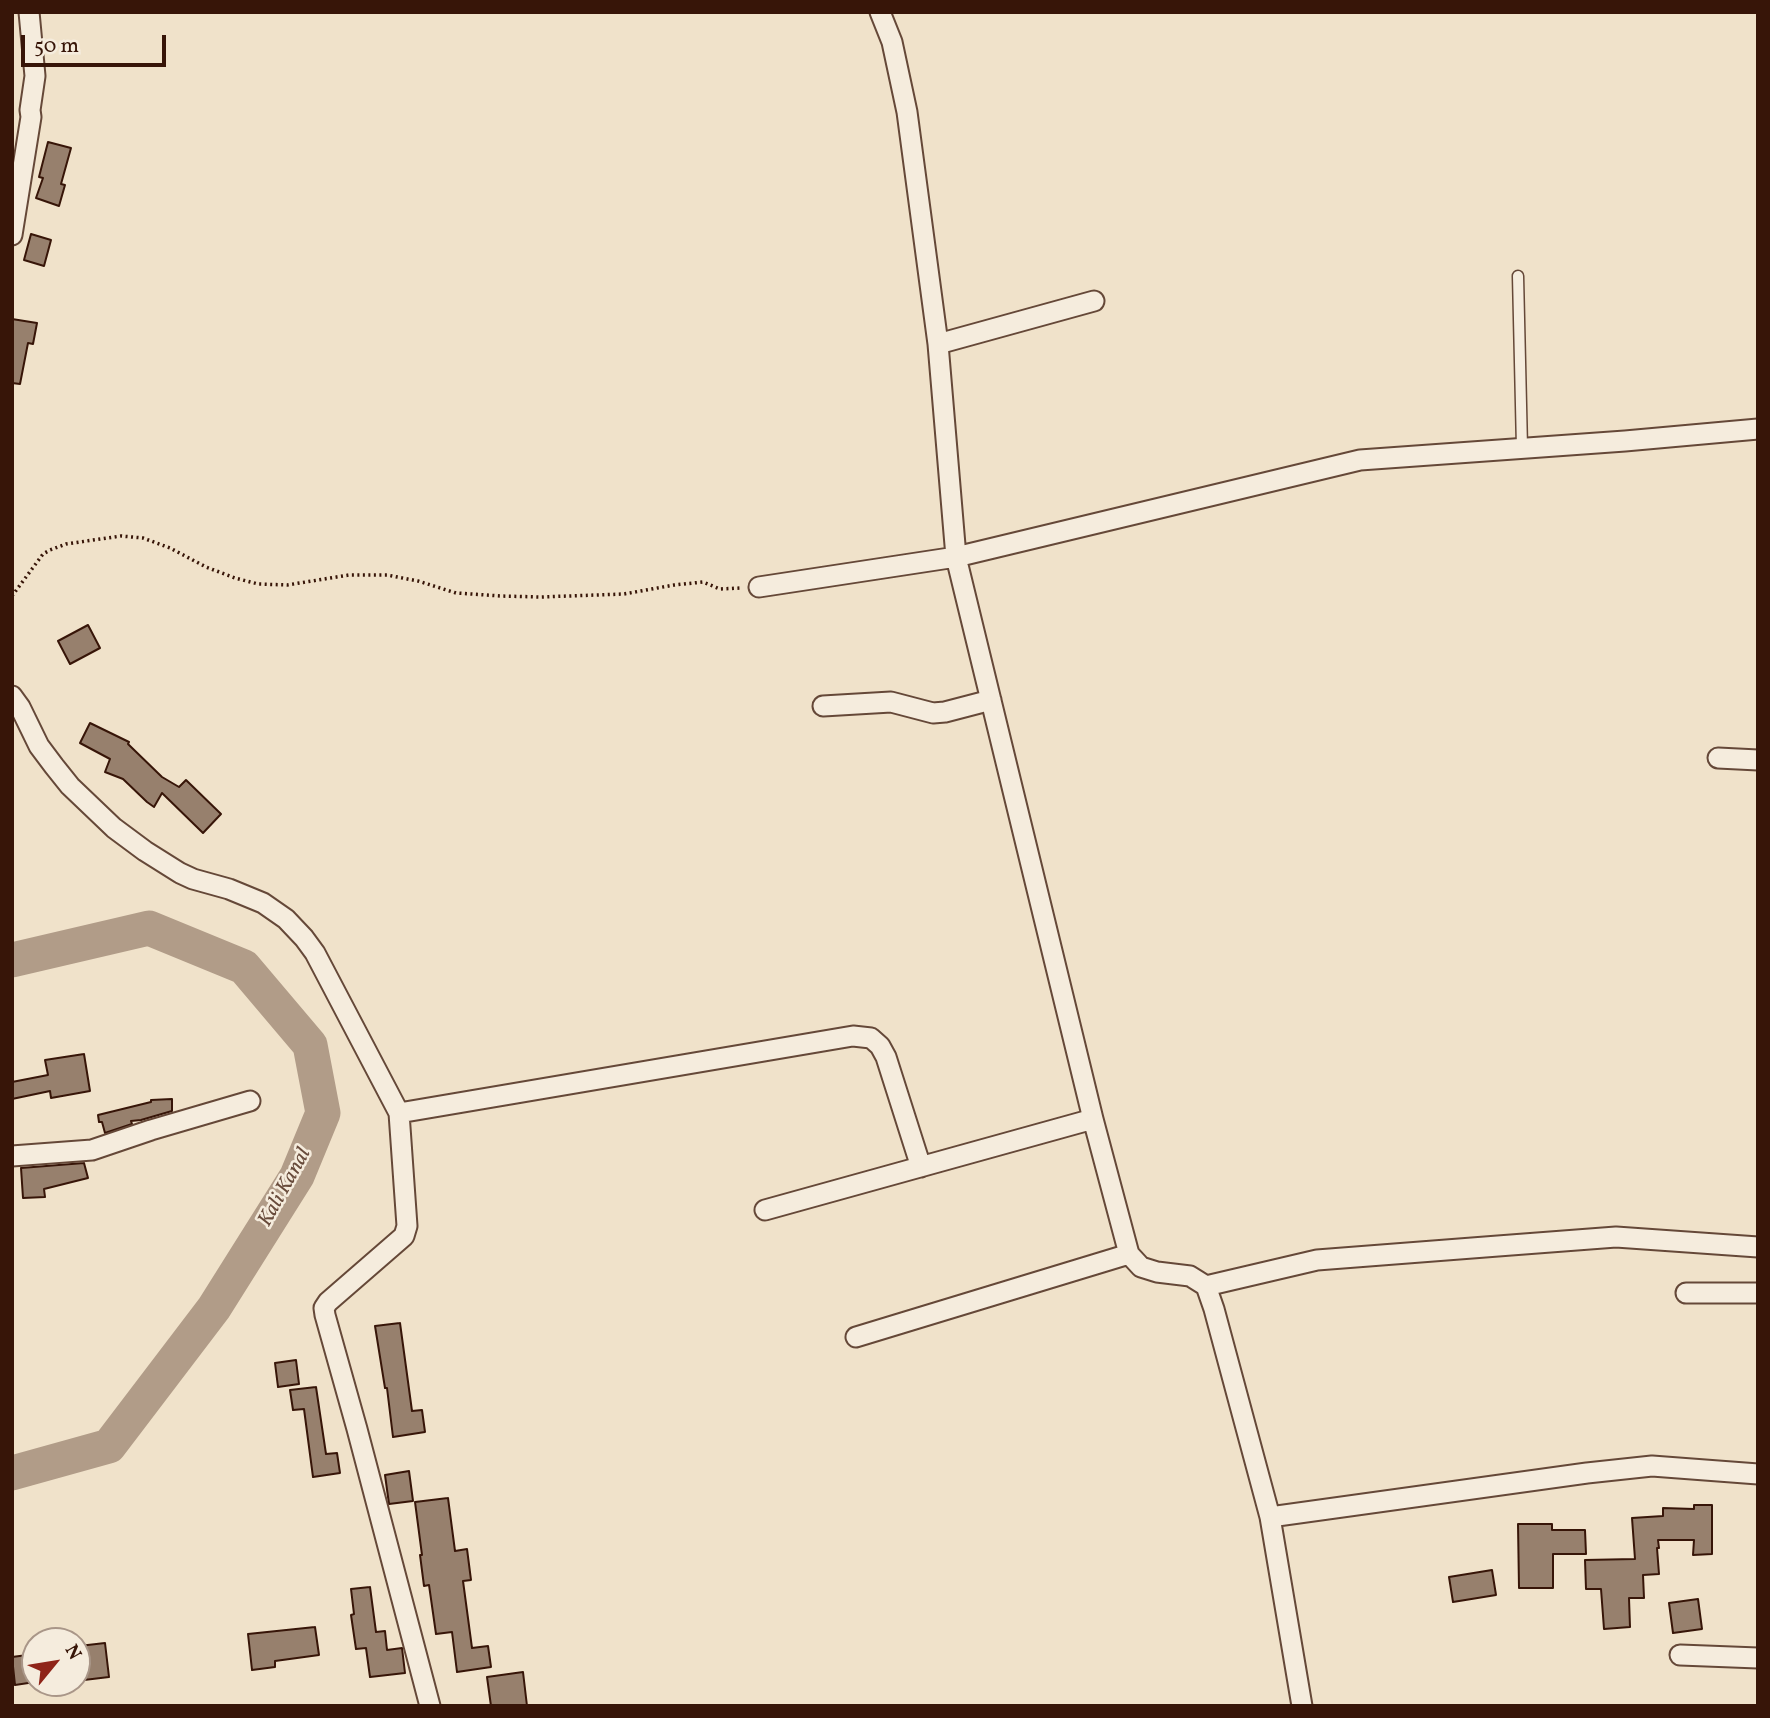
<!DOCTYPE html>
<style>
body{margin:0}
#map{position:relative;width:1770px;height:1718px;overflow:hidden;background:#f0e2ca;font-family:Vollkorn,serif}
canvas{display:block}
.frame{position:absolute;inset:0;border:14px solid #371508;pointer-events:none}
.north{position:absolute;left:21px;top:1627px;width:70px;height:70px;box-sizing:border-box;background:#f5ecdd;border:2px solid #a99688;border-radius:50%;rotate:60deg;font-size:19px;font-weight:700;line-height:28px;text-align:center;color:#371508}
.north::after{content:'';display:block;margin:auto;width:24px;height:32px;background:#8f2418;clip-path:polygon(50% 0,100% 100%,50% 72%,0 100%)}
.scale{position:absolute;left:21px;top:35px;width:145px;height:32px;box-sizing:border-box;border:4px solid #371508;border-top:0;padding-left:9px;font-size:21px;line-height:24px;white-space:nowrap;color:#371508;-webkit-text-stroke:5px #f5ecdd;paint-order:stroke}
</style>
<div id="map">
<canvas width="1770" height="1718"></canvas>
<div class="frame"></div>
<div class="north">N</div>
<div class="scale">50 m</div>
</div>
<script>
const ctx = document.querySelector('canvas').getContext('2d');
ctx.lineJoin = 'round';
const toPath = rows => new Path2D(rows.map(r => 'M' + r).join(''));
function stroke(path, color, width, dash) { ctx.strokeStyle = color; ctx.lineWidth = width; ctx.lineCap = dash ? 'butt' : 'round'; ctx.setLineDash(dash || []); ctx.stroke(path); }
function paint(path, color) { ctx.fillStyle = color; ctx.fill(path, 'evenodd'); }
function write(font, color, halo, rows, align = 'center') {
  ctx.font = font + ' Vollkorn,serif'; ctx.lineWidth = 5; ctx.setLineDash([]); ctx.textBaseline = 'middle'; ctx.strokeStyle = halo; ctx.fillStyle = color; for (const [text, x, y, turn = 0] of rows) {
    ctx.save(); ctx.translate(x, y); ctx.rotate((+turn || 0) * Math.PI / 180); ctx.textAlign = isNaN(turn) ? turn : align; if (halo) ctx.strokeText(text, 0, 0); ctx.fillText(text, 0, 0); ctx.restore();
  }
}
const river = toPath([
 [12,960,149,928,244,967,310,1045,323,1113,297,1176,214,1308,109,1446,12,1473]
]);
const building = toPath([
 [48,142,71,148,61,184,65,185,59,206,36,198,43,178,39,177,48,142],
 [31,234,51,240,44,266,24,260,31,234],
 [12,319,37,323,33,344,28,343,20,384,12,383,12,319],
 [88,625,100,648,70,664,58,641,88,625],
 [90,723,129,742,128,744,162,777,179,787,186,780,221,814,203,833,162,793,154,807,147,802,123,779,105,772,110,759,80,743,90,723],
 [84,1054,90,1091,51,1098,50,1091,12,1099,12,1082,48,1075,45,1060,84,1054],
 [172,1099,172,1111,141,1120,131,1121,132,1124,105,1133,102,1122,99,1122,98,1115,151,1102,151,1100,172,1099],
 [84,1163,88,1178,44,1189,45,1197,23,1198,21,1168,84,1163],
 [400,1323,412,1411,422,1410,425,1432,393,1437,387,1388,385,1388,375,1326,400,1323],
 [296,1360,299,1384,278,1387,275,1363,296,1360],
 [316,1387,326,1454,337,1453,340,1473,313,1477,304,1409,293,1410,290,1390,316,1387],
 [409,1471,413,1501,389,1504,385,1475,409,1471],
 [448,1498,455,1551,467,1549,471,1580,463,1581,472,1648,488,1646,491,1667,457,1672,452,1632,436,1634,429,1585,424,1586,420,1555,422,1555,415,1502,448,1498],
 [1694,1505,1712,1505,1712,1554,1693,1555,1694,1540,1658,1540,1659,1548,1657,1548,1659,1574,1643,1575,1644,1598,1629,1598,1630,1627,1604,1629,1601,1589,1586,1589,1585,1560,1635,1559,1632,1518,1663,1516,1663,1508,1694,1509,1694,1505],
 [1518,1524,1552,1524,1552,1530,1585,1530,1586,1554,1553,1554,1553,1588,1519,1588,1518,1524],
 [1492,1570,1496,1595,1453,1602,1449,1577,1492,1570],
 [370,1587,376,1632,385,1631,387,1650,402,1648,405,1673,370,1677,366,1648,356,1649,351,1615,354,1614,351,1589,370,1587],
 [1698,1599,1702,1629,1673,1633,1669,1603,1698,1599],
 [315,1627,319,1655,275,1661,275,1667,252,1670,248,1634,315,1627],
 [105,1643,109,1677,84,1680,79,1646,105,1643],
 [35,1654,35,1682,15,1685,12,1657,35,1654],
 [523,1672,527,1706,491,1706,487,1677,523,1672]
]);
const path = toPath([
 [12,596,43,554,50,550,66,544,121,536,143,538,170,548,206,567,235,578,258,584,287,585,349,575,387,575,418,581,456,593,500,596,541,597,624,594,674,585,703,582,720,589,740,588]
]);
const service = toPath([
 [1518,276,1522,448]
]);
const minor = toPath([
 [880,12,892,42,907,112,938,344,956,557,1093,1119,1129,1254,1141,1267,1157,1272,1190,1276,1206,1286,1214,1309,1270,1517,1302,1706],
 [12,235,31,117,30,110,35,76,29,12],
 [938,344,1094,301],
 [759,587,956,557,1360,460,1625,441,1758,429],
 [12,696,20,707,39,746,54,766,70,786,114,828,145,851,180,873,193,879,229,889,263,903,286,919,304,938,315,953,399,1113,853,1036,871,1038,880,1046,886,1057,921,1167],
 [823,706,891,702,933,713,945,712,991,700],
 [1718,758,1758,760],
 [399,1113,407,1226,404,1236,328,1302,324,1308,325,1315,357,1429,430,1706],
 [12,1156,92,1150,151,1130,250,1101],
 [765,1210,1093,1119],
 [1206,1286,1317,1260,1498,1246,1616,1237,1758,1247],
 [1686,1293,1758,1293],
 [856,1337,1129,1254],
 [1270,1517,1587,1473,1652,1466,1758,1474],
 [1680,1655,1758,1658]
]);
const waterNames = [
 ["Kali Kanal",286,1188,-61]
];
stroke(river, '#b19c88', 35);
paint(building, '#97806d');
stroke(building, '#371508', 2);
stroke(service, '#654838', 13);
stroke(minor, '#654838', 23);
stroke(path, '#371508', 3.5, [2, 3.5]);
stroke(service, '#f5ecdd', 10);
stroke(minor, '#f5ecdd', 19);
write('italic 21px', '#684b3b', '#f5ecdd', waterNames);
</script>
